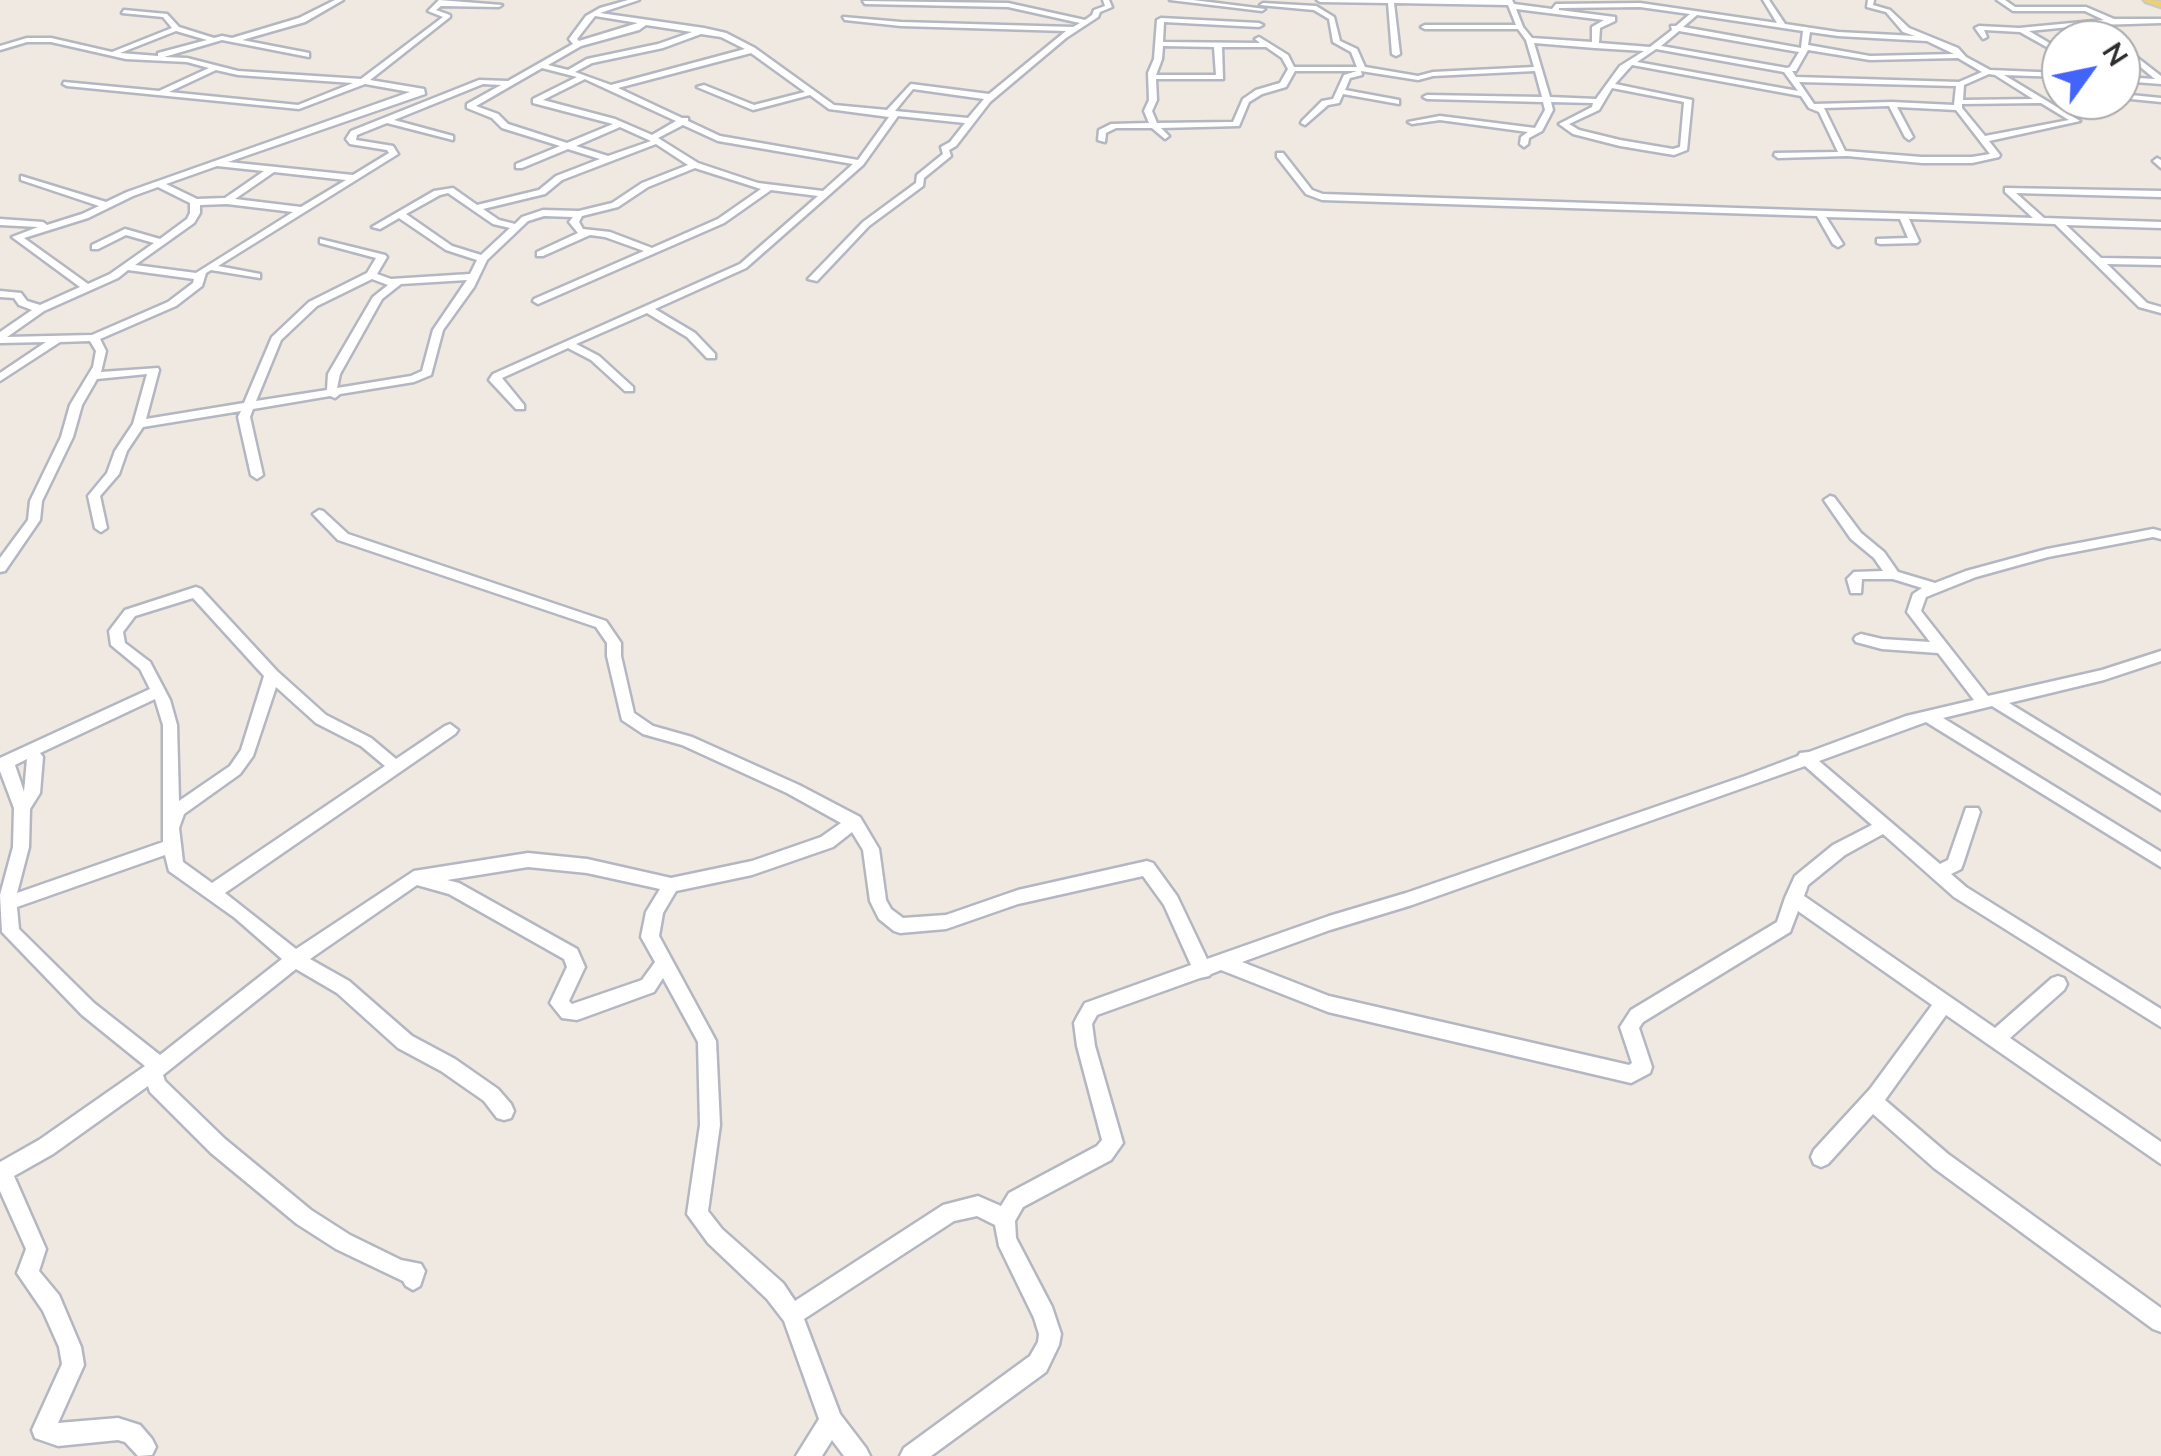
<!DOCTYPE html>
<style>
body{margin:0}
#map{position:relative;width:2161px;height:1456px;overflow:hidden;background:#efe9e1;font-family:"Nunito Sans",sans-serif}
canvas{display:block}
.north{position:absolute;left:2041px;top:20px;width:100px;height:100px;box-sizing:border-box;background:#fff;border:2px solid #ababab;border-radius:50%;rotate:57deg;font-size:28px;font-weight:700;line-height:40px;text-align:center;color:#2e2e2e}
.north::after{content:'';display:block;margin:auto;width:35px;height:45px;background:#4264fb;clip-path:polygon(50% 0,100% 100%,50% 72%,0 100%)}
</style>
<div id="map">
<canvas width="2161" height="1456"></canvas>
<div class="north">N</div>
</div>
<script>
const ctx = document.querySelector('canvas').getContext('2d');
ctx.lineJoin = 'round';
const toPath = rows => new Path2D(rows.map(r => 'M' + r).join(''));
function stroke(path, color, width, dash) { ctx.strokeStyle = color; ctx.lineWidth = width; ctx.lineCap = dash ? 'butt' : 'round'; ctx.setLineDash(dash || []); ctx.stroke(path); }
function paint(path, color) { ctx.fillStyle = color; ctx.fill(path, 'evenodd'); }
const minor = toPath([
 [335,0,343,0,305,22,242,40,309,53,309,57,222,40,164,57,187,58,238,71,361,79,443,17,428,11,439,0,502,5,499,7,441,6,436,10,450,15,450,17,370,80,424,89,425,94,228,162,353,175,389,153,387,150,350,144,346,139,351,131,479,80,508,81,573,44,569,39,586,16,600,8,628,0,639,0,600,13,704,28,726,33,755,48,834,105,887,110,911,84,989,94,1066,31,901,26,845,20,843,17,901,22,1073,27,1080,23,1008,7,865,4,863,1,1008,3,1085,20,1092,15,1094,10,1105,6,1103,0,1109,0,1112,7,1100,12,1098,17,1066,38,990,102,956,146,949,150,951,156,924,178,923,186,869,226,817,281,808,279,863,222,916,183,917,175,943,154,941,147,950,142,965,123,898,116,863,165,746,268,655,309,695,333,715,354,715,358,707,358,687,337,647,313,576,344,599,356,633,387,633,391,625,391,591,360,568,348,502,378,524,405,524,409,516,409,489,380,493,374,740,264,818,196,771,190,724,223,538,304,533,301,534,299,644,251,605,237,590,235,543,256,537,256,537,252,578,233,569,222,573,217,544,216,528,221,487,260,474,287,443,330,431,375,414,382,340,394,335,398,330,396,253,409,250,417,263,475,257,479,251,475,238,417,241,411,143,427,127,451,119,474,100,496,107,528,101,532,95,528,88,496,107,473,115,451,133,424,147,374,97,379,82,405,73,437,42,501,40,520,5,571,0,572,0,558,28,520,30,501,61,437,70,405,93,367,96,351,90,341,60,342,0,381,0,373,46,342,0,343,0,332,32,310,19,305,14,298,0,297,0,291,21,293,27,301,40,305,80,287,12,237,38,227,0,225,0,219,43,222,47,225,82,214,99,206,21,180,21,176,106,202,127,192,410,92,365,84,299,109,67,86,63,84,64,82,159,91,209,68,187,62,126,59,51,42,27,42,0,50,0,46,27,38,51,38,112,52,172,28,163,17,122,13,124,10,167,14,179,27,214,38,222,36,232,38,299,18,335,0],
 [595,16,638,23,579,41,577,39,595,16],
 [646,25,692,32,658,44,587,59,568,70,548,65,581,46,639,30,646,25],
 [176,31,207,40,158,53,158,56,120,53,176,31],
 [701,34,721,37,745,49,611,85,575,72,592,63,663,48,701,34],
 [751,53,805,92,754,105,704,85,697,87,753,110,810,95,829,109,889,117,858,160,720,136,688,121,688,118,682,118,618,88,751,53],
 [542,68,577,77,533,99,533,103,613,124,567,143,508,124,498,114,476,106,542,68],
 [216,70,238,75,353,83,298,105,169,92,216,70],
 [585,79,589,81,676,121,652,135,615,119,543,100,585,79],
 [483,84,501,85,467,104,467,108,492,118,502,128,560,146,516,164,516,168,522,168,568,149,600,159,556,176,539,190,477,205,453,188,434,191,372,227,380,229,399,218,446,250,477,260,470,274,391,279,377,274,387,257,385,255,320,239,320,243,376,258,367,273,309,302,272,337,244,403,146,419,159,370,158,368,101,372,106,351,100,339,176,306,202,286,206,273,211,270,260,278,260,274,218,266,398,154,393,146,356,140,357,135,387,123,453,140,453,136,394,120,483,84],
 [913,89,984,99,968,118,895,111,913,89],
 [683,125,718,141,853,164,823,191,758,183,698,163,658,138,683,125],
 [620,127,651,141,608,156,576,146,620,127],
 [656,144,688,165,642,183,612,203,579,211,543,210,522,217,515,224,499,220,483,209,545,194,562,180,656,144],
 [217,166,264,171,225,198,197,199,166,184,217,166],
 [695,168,761,189,718,219,652,248,610,232,583,229,579,222,582,216,618,207,648,187,695,168],
 [274,172,346,180,301,207,235,199,274,172],
 [158,187,190,203,190,213,187,219,160,239,125,229,92,245,92,249,98,249,126,235,154,243,110,274,88,284,24,238,88,218,133,196,158,187],
 [448,193,493,224,510,228,481,255,452,246,406,214,440,195,448,193],
 [227,204,293,212,196,273,135,265,194,223,200,213,200,205,227,204],
 [128,270,194,279,193,283,168,302,92,335,7,337,44,311,118,278,128,270],
 [372,279,388,285,373,297,328,374,327,390,256,401,281,340,317,306,372,279],
 [467,280,433,330,422,371,411,376,337,388,340,374,382,299,401,284,467,280],
 [1170,0,1193,0,1265,9,1262,11,1170,0],
 [1317,0,1512,0,1514,4,1552,9,1556,4,1640,3,1777,23,1763,0,1769,0,1785,24,1838,32,1915,36,1903,32,1886,12,1867,7,1868,0,1874,0,1873,5,1890,10,1909,28,1958,48,1966,57,1990,70,2061,73,2061,77,2004,75,2080,121,1989,141,2000,155,1999,157,1972,163,1922,163,1847,156,1778,158,1774,155,1775,153,1838,152,1819,112,1809,108,1801,96,1632,65,1615,84,1692,100,1687,150,1674,155,1620,146,1573,134,1559,124,1592,107,1593,103,1551,102,1553,110,1542,131,1529,138,1528,144,1524,147,1520,144,1521,137,1528,132,1440,120,1412,124,1408,122,1440,116,1535,128,1545,110,1543,102,1427,99,1423,97,1427,95,1542,97,1535,71,1433,76,1418,80,1361,71,1362,75,1350,78,1345,90,1399,100,1399,104,1343,94,1339,103,1328,105,1305,125,1301,123,1302,121,1322,101,1333,99,1344,75,1357,71,1295,71,1286,87,1262,94,1249,102,1239,126,1161,128,1169,136,1165,139,1152,128,1116,128,1106,133,1105,142,1098,140,1099,130,1111,124,1149,123,1144,111,1149,100,1148,73,1154,59,1157,20,1161,18,1259,23,1263,25,1259,27,1164,22,1163,42,1260,43,1255,39,1259,37,1288,55,1294,67,1357,67,1351,52,1333,42,1329,19,1314,10,1260,5,1263,3,1316,6,1334,17,1340,41,1357,49,1365,67,1418,76,1433,72,1534,67,1526,40,1518,29,1425,29,1421,27,1425,25,1516,25,1508,5,1394,3,1400,54,1396,56,1392,54,1388,3,1320,2,1317,0],
 [1640,7,1690,14,1676,26,1671,26,1672,30,1650,47,1599,43,1600,28,1615,21,1615,17,1559,10,1559,8,1640,7],
 [1516,9,1604,20,1592,27,1592,42,1532,38,1523,27,1516,9],
 [1697,15,1803,31,1801,48,1683,27,1697,15],
 [1679,31,1799,52,1790,67,1787,68,1661,46,1679,31],
 [1810,32,1838,36,1927,41,1954,54,1870,56,1808,45,1810,32],
 [1534,43,1595,48,1644,51,1620,66,1596,99,1550,97,1534,43],
 [1163,46,1214,47,1216,75,1156,75,1162,59,1163,46],
 [1222,47,1266,47,1282,58,1288,69,1280,83,1256,90,1243,99,1233,122,1157,123,1152,111,1157,100,1156,79,1223,79,1222,47],
 [1656,49,1784,72,1798,91,1637,62,1656,49],
 [1808,50,1870,60,1958,58,1982,72,1959,82,1796,77,1792,71,1796,71,1808,50],
 [1989,74,1995,75,2033,99,1963,100,1964,85,1989,74],
 [1799,82,1956,86,1954,105,1892,102,1814,104,1799,82],
 [1612,88,1684,102,1680,147,1673,149,1620,140,1579,130,1569,124,1599,110,1612,88],
 [2041,103,2069,120,1985,136,1962,108,1962,104,2041,103],
 [1889,106,1905,137,1909,140,1913,137,1897,107,1956,110,1990,154,1972,157,1922,157,1845,151,1824,108,1889,106],
 [1997,0,2005,0,2015,7,2086,7,2114,19,2161,19,2161,23,2097,25,2117,40,2108,40,2090,25,2029,31,2061,50,2061,55,2020,32,1984,30,1987,37,1983,39,1975,28,1979,26,2019,28,2104,20,2085,11,2013,11,1997,0],
 [2121,45,2161,76,2161,84,2121,81,2121,77,2155,79,2121,51,2121,45],
 [2121,94,2161,98,2161,102,2121,98,2121,94],
 [1277,153,1283,153,1312,190,1323,194,2033,218,2005,192,2005,188,2161,191,2161,197,2016,193,2044,218,2161,222,2161,228,2066,225,2101,258,2161,259,2161,265,2107,264,2147,303,2161,307,2161,313,2139,307,2055,224,1909,219,1919,241,1917,243,1880,244,1877,243,1877,239,1908,238,1900,219,1826,217,1843,244,1838,247,1833,244,1817,216,1322,200,1306,194,1277,157,1277,153],
 [2157,158,2161,160,2161,168,2153,161,2157,158],
 [1830,496,1834,497,1861,533,1884,552,1898,572,1935,583,1966,571,2047,549,2153,529,2161,531,2161,539,2153,537,2048,557,1976,577,1926,597,1921,611,1988,696,2102,670,2161,651,2161,661,2104,680,2009,703,2161,796,2161,810,1992,706,1943,718,2161,852,2161,867,1926,722,1819,761,1940,864,1948,860,1966,808,1978,808,1980,812,1963,864,1961,869,1951,874,1966,887,2161,1009,2161,1027,1954,897,1883,834,1845,855,1808,885,1804,896,1995,1028,2052,978,2058,976,2064,978,2067,984,2064,990,2010,1038,2161,1142,2161,1164,1946,1015,1885,1100,1948,1154,2161,1308,2161,1332,2153,1329,1934,1168,1873,1114,1828,1164,1821,1167,1814,1164,1811,1157,1814,1150,1870,1089,1932,1005,1798,911,1790,932,1643,1022,1639,1028,1652,1067,1650,1073,1631,1083,1328,1012,1221,970,1211,974,1209,976,1200,978,1097,1015,1092,1024,1095,1046,1123,1143,1111,1160,1023,1207,1015,1221,1016,1238,1052,1307,1061,1334,1059,1345,1046,1372,931,1456,900,1456,904,1448,1030,1356,1038,1342,1039,1334,1034,1318,999,1246,995,1225,977,1216,954,1221,804,1319,840,1414,866,1448,870,1456,844,1456,832,1440,822,1456,796,1456,819,1419,784,1321,767,1299,708,1243,687,1214,700,1125,698,1042,663,978,654,992,577,1020,562,1018,550,1003,567,967,564,959,449,894,417,885,310,959,349,981,412,1036,455,1059,498,1089,511,1104,514,1111,511,1118,504,1120,497,1118,484,1101,441,1071,398,1048,337,993,296,969,163,1075,165,1081,225,1139,311,1210,350,1235,401,1260,421,1264,425,1271,420,1286,413,1290,406,1286,403,1281,336,1249,297,1224,211,1153,150,1092,148,1086,53,1154,14,1176,46,1249,39,1271,59,1295,81,1347,84,1365,58,1423,118,1418,140,1425,152,1439,156,1447,152,1455,138,1456,125,1442,118,1440,58,1446,35,1438,32,1430,62,1364,59,1347,43,1311,17,1273,26,1249,0,1191,0,1162,39,1140,145,1066,82,1015,2,932,0,895,13,847,14,808,0,771,0,758,150,689,140,669,111,645,109,631,125,610,196,587,201,589,277,671,326,715,371,738,396,759,445,726,450,724,458,730,455,734,225,893,296,949,414,871,528,853,587,859,671,878,752,861,821,837,841,823,787,793,682,745,643,734,622,720,607,656,607,643,596,627,338,540,313,514,319,510,323,511,348,534,606,621,621,643,621,656,634,713,653,726,692,737,799,785,860,817,879,849,886,900,891,909,903,918,946,915,1018,890,1147,861,1153,863,1177,896,1207,959,1329,916,1406,893,1745,776,1798,756,1800,753,1809,752,1906,716,1974,700,1938,653,1882,649,1856,642,1854,639,1856,636,1861,634,1882,639,1930,642,1907,612,1913,594,1922,588,1893,579,1862,579,1861,593,1851,593,1847,579,1854,572,1883,571,1874,558,1851,539,1826,503,1824,500,1830,496],
 [193,598,264,676,241,750,230,766,179,801,177,725,170,700,150,662,125,643,123,632,135,616,193,598],
 [276,687,316,723,361,746,385,766,212,883,183,862,179,828,184,814,240,774,253,756,276,687],
 [155,699,163,725,163,842,17,893,29,847,30,809,40,793,43,757,40,753,155,699],
 [27,759,24,792,15,765,27,759],
 [1805,766,1872,825,1833,845,1795,876,1785,898,1777,922,1631,1010,1620,1027,1632,1063,1629,1065,1329,996,1242,962,1330,930,1412,905,1805,766],
 [852,832,863,850,870,901,879,919,894,931,900,933,946,929,1018,904,1143,876,1164,905,1191,965,1085,1003,1077,1017,1074,1023,1077,1046,1102,1140,1097,1146,1009,1193,1001,1206,978,1196,943,1205,795,1301,783,1283,722,1229,708,1211,720,1125,716,1041,659,936,663,913,676,891,752,875,833,847,852,832],
 [165,855,169,871,235,918,282,959,160,1055,94,1003,19,929,17,907,165,855],
 [528,867,587,873,660,889,646,912,641,937,655,962,642,980,572,1004,569,1001,585,967,577,949,459,883,447,880,528,867]
]);
const major = toPath([
 [2144,0,2161,1,2161,7,2146,2,2144,0]
]);
stroke(minor, '#b4b7c1', 5);
stroke(major, '#c9c9c9', 5);
paint(minor, '#fff');
paint(major, '#f2d163');
</script>
